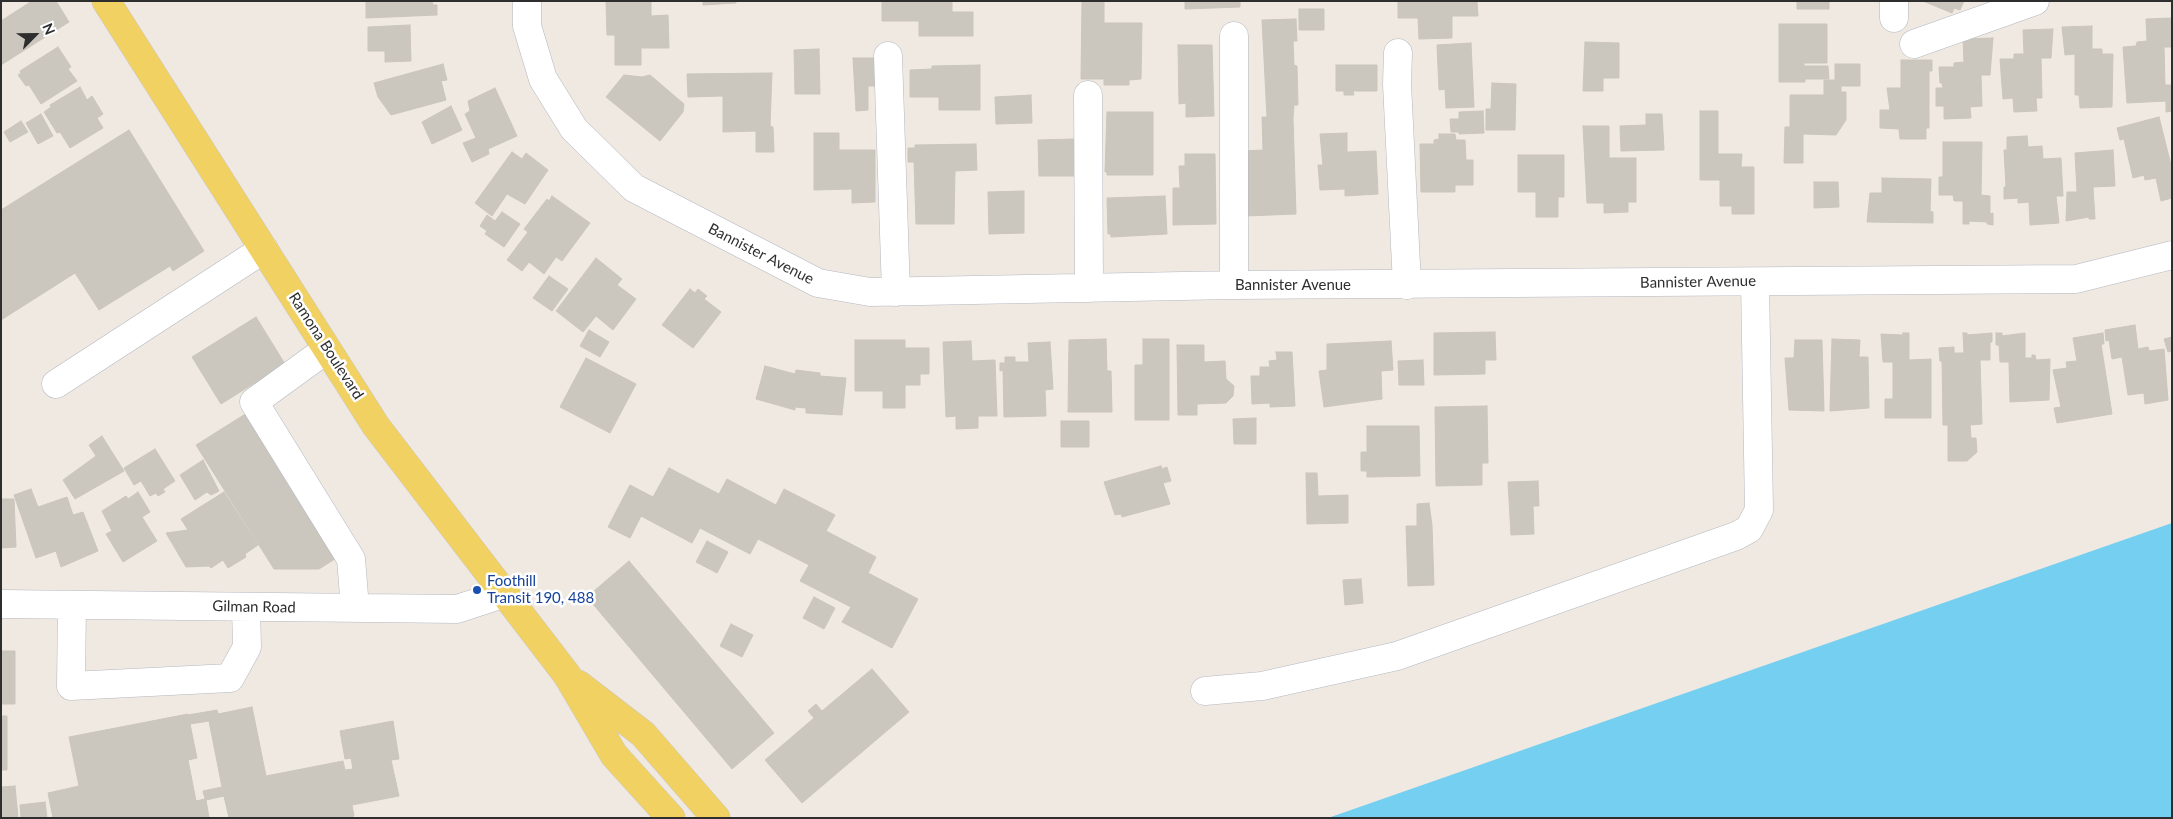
<!DOCTYPE html>
<style>
body{margin:0}
#map{position:relative;width:2173px;height:819px;overflow:hidden;background:#efe9e1;font-family:Lato,sans-serif}
canvas{display:block}
.frame{position:absolute;inset:0;border:2px solid #2e2e2e;pointer-events:none}
.north{position:absolute;left:10px;top:10px;width:50px;height:50px;-webkit-text-stroke:4px #fff;paint-order:stroke;rotate:67deg;font-size:14px;font-weight:700;line-height:20px;text-align:center;color:#2e2e2e}
.north::after{content:'';display:block;margin:auto;width:18px;height:22px;background:#2e2e2e;clip-path:polygon(50% 0,100% 100%,50% 72%,0 100%)}
</style>
<div id="map">
<canvas width="2173" height="819"></canvas>
<div class="frame"></div>
<div class="north">N</div>
</div>
<script>
const ctx = document.querySelector('canvas').getContext('2d');
ctx.lineJoin = 'round';
function paint(path, color) { ctx.fillStyle = color; ctx.fill(path, 'evenodd'); }
const toPath = rows => new Path2D(rows.map(r => 'M' + r).join(''));
function stroke(path, color, width, dash) { ctx.strokeStyle = color; ctx.lineWidth = width; ctx.lineCap = dash ? 'butt' : 'round'; ctx.setLineDash(dash || []); ctx.stroke(path); }
function write(font, color, halo, rows, align = 'center') {
  ctx.font = font + ' Lato,sans-serif'; ctx.lineWidth = 5; ctx.setLineDash([]); ctx.textBaseline = 'middle'; ctx.strokeStyle = halo; ctx.fillStyle = color; for (const [text, x, y, turn = 0] of rows) {
    ctx.save(); ctx.translate(x, y); ctx.rotate((+turn || 0) * Math.PI / 180); ctx.textAlign = isNaN(turn) ? turn : align; if (halo) ctx.strokeText(text, 0, 0); ctx.fillText(text, 0, 0); ctx.restore();
  }
}
const water = toPath([
 [2172,523,2172,818,1328,818]
]);
const building = toPath([
 [32,1,56,1,69,22,1,65,1,21,32,1],
 [366,1,437,1,432,2,433,5,437,5,437,15,366,18,366,1],
 [606,1,651,1,651,16,668,15,669,48,641,48,641,65,615,65,615,35,607,35,606,1],
 [703,1,736,1,736,3,703,5,703,1],
 [882,1,952,1,952,12,973,12,973,36,919,36,919,21,882,21,882,1],
 [1082,1,1104,1,1104,23,1142,23,1141,79,1129,80,1129,85,1104,85,1104,79,1081,79,1082,1],
 [1185,1,1240,1,1240,7,1185,9,1185,1],
 [1398,1,1477,1,1478,16,1452,16,1452,38,1419,39,1418,18,1398,18,1398,1],
 [1797,1,1829,1,1829,9,1797,9,1797,1],
 [1923,1,1964,1,1960,10,1954,8,1952,13,1923,1],
 [1299,9,1324,9,1324,30,1299,30,1299,9],
 [2172,18,2172,47,2164,47,2165,85,2172,85,2172,111,2166,112,2166,101,2127,103,2123,47,2136,46,2137,42,2147,41,2146,19,2172,18],
 [1296,19,1297,41,1293,41,1294,65,1297,66,1298,105,1294,105,1293,118,1296,214,1246,216,1244,151,1263,150,1262,117,1267,117,1262,20,1296,19],
 [1779,24,1827,24,1827,63,1804,63,1804,66,1828,66,1829,79,1805,79,1805,82,1779,82,1779,24],
 [410,25,411,61,385,62,385,51,368,51,368,27,410,25],
 [2092,26,2092,49,2102,49,2102,54,2113,54,2112,107,2080,108,2079,95,2075,95,2075,54,2065,55,2062,27,2092,26],
 [2053,29,2051,58,2041,58,2042,98,2036,98,2037,111,2014,112,2013,98,2003,99,2000,59,2014,59,2014,54,2024,54,2023,30,2053,29],
 [1993,38,1990,75,1981,75,1982,106,1970,107,1971,118,1944,119,1944,106,1936,106,1936,88,1943,88,1942,83,1940,83,1939,67,1954,67,1954,63,1964,62,1963,39,1993,38],
 [1585,42,1619,43,1619,78,1603,78,1603,91,1583,91,1585,42],
 [1471,43,1474,107,1446,108,1445,89,1439,90,1437,45,1471,43],
 [1178,45,1212,45,1214,116,1186,117,1186,103,1179,104,1178,45],
 [58,47,71,67,68,69,77,81,41,104,29,85,26,86,18,75,21,73,20,71,58,47],
 [819,49,820,94,795,94,794,50,819,49],
 [853,58,875,58,876,86,868,86,868,110,856,111,853,58],
 [1901,60,1932,60,1932,71,1929,71,1929,128,1926,128,1926,139,1900,139,1899,129,1880,128,1880,110,1890,110,1887,88,1901,88,1901,60],
 [443,64,447,80,441,81,446,100,391,115,378,97,374,83,443,64],
 [1835,64,1860,64,1860,86,1841,86,1841,92,1846,92,1846,120,1836,135,1803,134,1803,163,1784,163,1785,127,1790,127,1790,95,1824,95,1824,80,1835,80,1835,64],
 [980,65,980,110,939,110,939,97,910,97,910,70,932,69,932,66,980,65],
 [1336,65,1377,65,1377,91,1353,91,1354,95,1344,95,1344,91,1336,91,1336,65],
 [772,73,770,126,773,127,774,152,756,152,756,131,723,132,723,96,688,97,687,74,772,73],
 [624,75,642,77,650,75,684,104,683,112,660,141,606,97,624,75],
 [1492,83,1516,84,1515,130,1486,130,1486,109,1491,109,1492,83],
 [80,87,87,100,92,96,103,114,97,118,103,128,70,148,60,132,57,133,44,112,51,107,50,105,80,87],
 [495,88,517,136,488,149,489,154,472,162,463,143,476,138,465,114,470,111,468,101,495,88],
 [1031,95,1032,123,996,124,995,97,1031,95],
 [451,106,462,130,432,144,422,122,451,106],
 [1483,111,1484,133,1459,134,1459,132,1451,132,1450,119,1459,119,1459,112,1483,111],
 [1700,111,1718,111,1718,154,1742,154,1741,167,1754,167,1754,214,1732,214,1732,206,1720,206,1720,180,1700,180,1700,111],
 [1107,112,1153,112,1153,175,1107,175,1107,172,1105,172,1107,112],
 [41,114,53,136,38,144,26,123,41,114],
 [1646,114,1662,114,1664,150,1621,151,1620,126,1646,125,1646,114],
 [2159,117,2172,169,2172,198,2161,201,2156,178,2145,180,2144,175,2133,178,2124,139,2120,140,2117,128,2159,117],
 [21,121,28,132,10,142,4,132,21,121],
 [1583,126,1609,126,1609,158,1636,158,1636,202,1628,202,1628,212,1604,213,1604,203,1587,203,1583,126],
 [129,130,204,251,173,271,170,266,99,310,75,273,1,320,1,210,129,130],
 [814,133,839,133,839,150,875,150,875,202,852,203,852,189,814,190,814,133],
 [1347,133,1347,152,1376,151,1378,194,1345,196,1345,189,1320,190,1318,165,1323,165,1320,134,1347,133],
 [1439,134,1455,134,1456,140,1465,140,1466,160,1473,160,1473,185,1455,185,1455,192,1421,192,1420,144,1434,144,1434,140,1439,139,1439,134],
 [2027,136,2028,147,2042,146,2043,159,2061,158,2063,196,2056,196,2059,223,2030,225,2029,202,2018,203,2018,198,2004,199,2004,187,2006,187,2004,150,2007,150,2007,137,2027,136],
 [1074,139,1077,154,1074,154,1074,176,1039,176,1038,140,1074,139],
 [1943,142,1982,142,1981,195,1990,196,1990,214,1993,213,1993,225,1987,224,1987,222,1969,221,1969,224,1963,224,1963,201,1954,201,1953,195,1939,195,1939,177,1943,177,1943,142],
 [976,144,977,170,955,171,954,224,916,224,914,162,908,162,908,148,915,148,915,145,976,144],
 [2113,150,2115,186,2093,187,2095,219,2089,219,2089,217,2066,221,2067,192,2077,192,2075,153,2113,150],
 [512,152,522,159,526,153,548,170,525,204,507,194,492,216,475,203,512,152],
 [1185,154,1215,154,1216,224,1173,225,1173,188,1180,188,1179,166,1185,166,1185,154],
 [1518,155,1564,155,1564,197,1558,197,1558,217,1536,217,1536,192,1518,192,1518,155],
 [1882,178,1931,179,1930,211,1933,212,1933,223,1867,222,1870,193,1882,193,1882,178],
 [1814,182,1838,182,1839,207,1814,208,1814,182],
 [1024,191,1024,233,989,234,988,192,1024,191],
 [552,196,590,223,562,261,556,257,544,274,529,262,522,271,507,260,528,232,524,229,547,199,549,201,552,196],
 [1165,196,1167,234,1111,237,1111,234,1108,234,1107,198,1165,196],
 [502,212,520,224,504,247,485,234,487,231,480,226,487,215,495,221,502,212],
 [596,258,622,279,617,285,636,299,613,330,596,316,583,332,556,311,596,258],
 [549,276,568,289,552,311,533,298,549,276],
 [690,289,695,293,698,289,707,296,704,299,721,312,693,348,662,325,690,289],
 [256,317,285,364,221,404,192,357,256,317],
 [2135,325,2138,349,2148,347,2149,351,2164,349,2168,400,2145,404,2144,393,2128,395,2122,357,2112,359,2109,340,2106,341,2105,330,2135,325],
 [589,330,609,342,600,357,580,346,589,330],
 [1495,332,1496,360,1485,360,1485,374,1434,375,1434,333,1495,332],
 [1903,333,1909,333,1909,360,1931,359,1931,418,1885,418,1885,399,1893,399,1893,362,1883,362,1881,334,1903,335,1903,333],
 [1963,333,1967,333,1967,335,1992,333,1992,342,1990,342,1990,360,1980,360,1982,424,1970,425,1971,438,1976,438,1977,452,1967,461,1948,461,1948,425,1943,425,1942,361,1940,361,1939,348,1954,347,1954,353,1964,353,1963,333],
 [1996,333,2002,333,2002,336,2025,333,2025,358,2032,358,2032,355,2035,355,2036,360,2050,359,2049,400,2010,402,2009,362,2000,362,1999,345,1996,345,1996,333],
 [2103,333,2104,344,2101,344,2112,414,2057,423,2054,408,2061,407,2053,370,2067,368,2066,362,2077,361,2073,338,2103,333],
 [2172,337,2172,354,2171,351,2168,352,2164,339,2172,337],
 [1106,339,1107,371,1111,371,1112,412,1068,412,1069,340,1106,339],
 [1143,339,1169,339,1169,420,1135,420,1135,365,1143,365,1143,339],
 [1832,339,1860,340,1859,357,1868,357,1869,408,1830,411,1832,339],
 [855,340,905,340,905,348,929,348,929,374,920,374,920,385,905,385,905,408,883,408,883,391,855,391,855,340],
 [1795,340,1822,340,1824,411,1789,410,1785,358,1794,358,1795,340],
 [971,341,972,361,995,360,997,416,978,416,978,428,956,429,956,416,946,417,943,342,971,341],
 [1391,341,1393,370,1381,371,1382,399,1324,407,1319,371,1327,370,1327,344,1391,341],
 [1050,342,1053,389,1045,390,1046,416,1004,417,1003,370,1000,371,1000,363,1005,363,1005,357,1015,357,1015,362,1029,362,1028,343,1050,342],
 [1177,345,1204,345,1204,362,1225,361,1226,379,1234,386,1233,396,1226,403,1197,404,1197,415,1178,415,1177,345],
 [1276,352,1292,352,1295,406,1270,407,1270,403,1252,404,1251,376,1260,376,1260,367,1270,367,1269,361,1277,360,1276,352],
 [586,358,636,384,610,433,560,407,586,358],
 [1423,360,1424,385,1399,385,1398,361,1423,360],
 [765,366,795,374,796,370,820,373,820,376,846,378,842,415,806,413,806,408,795,407,795,410,756,399,765,366],
 [1487,406,1488,463,1482,463,1482,485,1436,486,1435,407,1487,406],
 [247,413,338,557,319,569,274,569,196,445,247,413],
 [1256,418,1256,444,1234,444,1233,419,1256,418],
 [1061,421,1089,421,1089,447,1061,447,1061,421],
 [1367,426,1419,426,1420,476,1367,477,1367,471,1361,471,1361,452,1367,452,1367,426],
 [102,436,124,471,75,499,63,480,96,456,89,445,102,436],
 [155,449,175,481,163,489,165,492,158,496,156,493,150,496,141,481,134,485,124,468,155,449],
 [203,460,219,491,211,495,207,492,195,500,180,475,203,460],
 [1161,466,1162,469,1167,467,1171,481,1163,483,1170,504,1122,517,1121,514,1115,515,1104,482,1161,466],
 [669,468,719,494,727,479,776,505,784,489,835,515,826,531,876,557,868,573,918,599,892,648,842,622,851,607,800,581,809,565,758,539,750,554,700,528,692,543,641,516,630,538,608,527,630,485,653,497,669,468],
 [1306,473,1317,473,1318,496,1348,495,1348,523,1307,524,1306,473],
 [1538,481,1539,506,1533,506,1534,534,1511,535,1508,482,1538,481],
 [31,489,38,507,67,497,73,515,83,512,98,551,61,567,56,551,36,558,14,495,31,489],
 [138,492,150,512,142,517,157,541,123,562,106,534,112,531,102,511,126,496,128,499,138,492],
 [224,492,258,545,245,554,246,557,228,568,223,560,211,568,209,566,186,567,166,533,188,530,181,519,224,492],
 [1,499,14,499,16,547,1,548,1,499],
 [1429,503,1432,525,1434,585,1408,586,1406,526,1417,526,1417,504,1429,503],
 [707,541,728,552,717,573,696,562,707,541],
 [629,561,774,733,732,769,587,597,629,561],
 [1361,579,1363,603,1345,605,1343,580,1361,579],
 [814,597,835,608,824,629,803,618,814,597],
 [731,624,753,635,742,657,720,646,731,624],
 [1,651,15,651,15,704,1,704,1,651],
 [872,669,909,712,802,803,765,760,814,718,808,711,816,704,822,711,872,669],
 [252,707,266,776,343,761,345,770,353,769,351,758,345,759,340,731,393,721,399,759,391,760,399,796,352,805,354,816,347,818,229,818,224,796,206,800,209,818,53,818,48,793,79,786,69,737,188,714,188,715,217,710,218,714,252,707],
 [209,721,222,787,203,791,205,799,196,801,188,760,197,758,190,724,209,721],
 [1,716,7,716,7,770,1,770,1,716],
 [15,786,18,818,1,818,1,787,15,786],
 [45,802,47,818,21,818,20,805,45,802]
]);
const minor = toPath([
 [527,1,527,26,543,79,574,129,634,188,818,283,870,292,1234,285,2076,279,2172,255],
 [1894,1,1894,18],
 [1914,44,2035,1],
 [1398,53,1397,84,1407,285],
 [888,56,896,292],
 [1088,95,1089,288],
 [1234,285,1234,36],
 [327,349,254,402,351,559,355,608],
 [56,384,264,249],
 [1,604,457,609,503,594],
 [72,605,71,686,230,678,247,647,246,607],
 [1205,691,1262,686,1397,656,1736,536,1749,529,1759,510,1755,282]
]);
const major = toPath([
 [106,1,376,426,567,675,614,755,671,818],
 [578,684,643,734,716,818]
]);
const markers = [
 [477,590,5,"#1a4fb4"]
];
const streetNames = [
 ["Bannister Avenue",761,254,27],
 ["Bannister Avenue",1698,282,-1],
 ["Bannister Avenue",1293,285],
 ["Ramona Boulevard",326,346,57],
 ["Gilman Road",254,607,1]
];
const transitNames = [
 ["Foothill",487,581],
 ["Transit 190, 488",487,598]
];
paint(water, '#75cff0');
paint(building, '#cbc7bf');
stroke(building, '#cbc5ba', 1);
stroke(minor, '#b4b7c1', 29);
stroke(major, '#c9c9c9', 29);
stroke(minor, '#fff', 28);
stroke(major, '#f2d163', 28);
for (const [x, y, r, color] of markers) { const dot = new Path2D(); dot.arc(x, y, r, 0, 2 * Math.PI); ctx.fillStyle = color; ctx.fill(dot); stroke(dot, '#fff', 2); }
write('15px', '#2e2e2e', '#fff', streetNames);
write('15px', '#164399', '#fff', transitNames, 'left');
</script>
